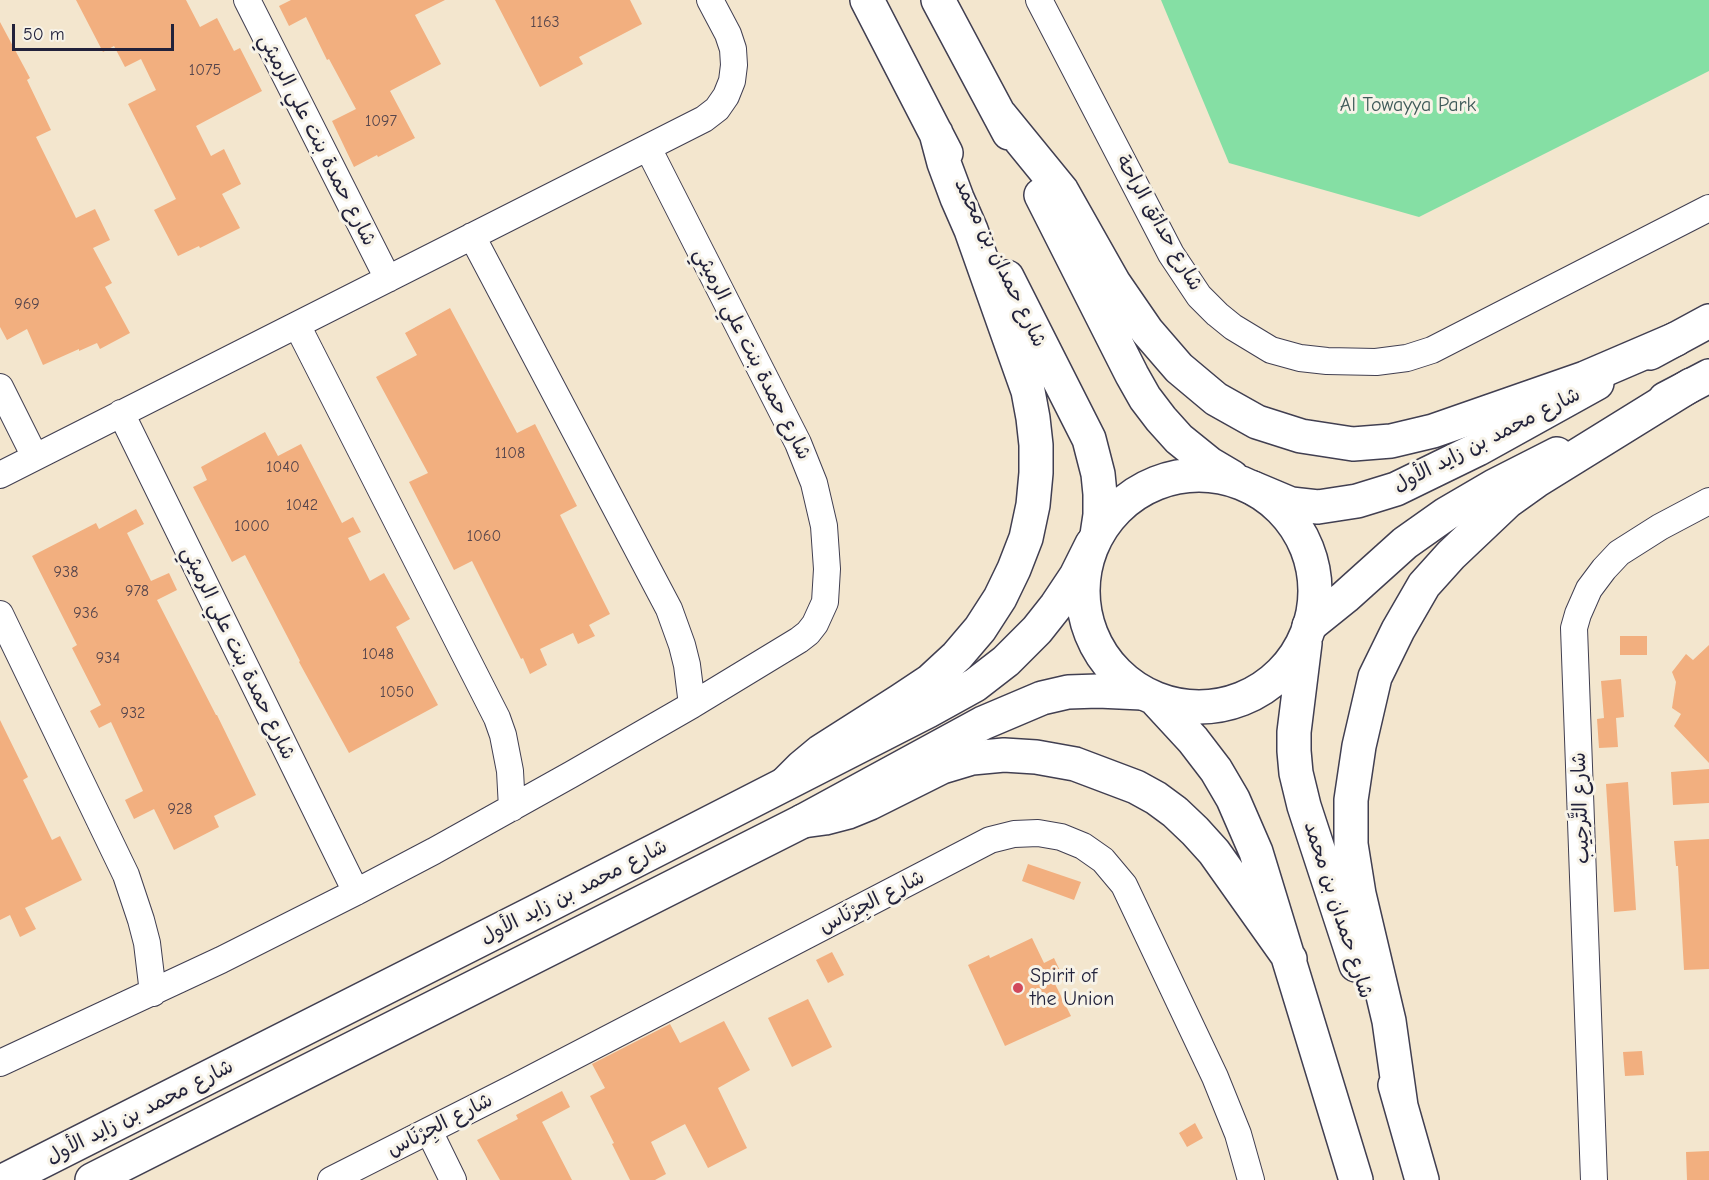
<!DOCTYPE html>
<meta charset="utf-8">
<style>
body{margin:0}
#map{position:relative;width:1709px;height:1180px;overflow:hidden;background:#f3e6ce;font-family:"Comic Neue",sans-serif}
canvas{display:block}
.scale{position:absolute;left:12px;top:24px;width:162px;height:27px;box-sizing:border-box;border:3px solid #22223b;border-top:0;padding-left:8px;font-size:18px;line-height:21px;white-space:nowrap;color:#22223b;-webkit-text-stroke:4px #f7f3e8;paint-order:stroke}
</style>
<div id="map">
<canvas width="1709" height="1180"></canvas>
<div class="scale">50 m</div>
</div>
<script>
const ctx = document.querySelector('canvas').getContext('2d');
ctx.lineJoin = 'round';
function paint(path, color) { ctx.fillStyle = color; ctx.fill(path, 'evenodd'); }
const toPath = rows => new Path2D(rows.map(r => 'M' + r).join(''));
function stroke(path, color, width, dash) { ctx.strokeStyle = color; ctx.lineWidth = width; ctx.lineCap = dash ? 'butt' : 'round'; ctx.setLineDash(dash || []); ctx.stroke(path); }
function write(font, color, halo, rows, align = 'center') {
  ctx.font = font + ' "Comic Neue","Playpen Sans Arabic",sans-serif'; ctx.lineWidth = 6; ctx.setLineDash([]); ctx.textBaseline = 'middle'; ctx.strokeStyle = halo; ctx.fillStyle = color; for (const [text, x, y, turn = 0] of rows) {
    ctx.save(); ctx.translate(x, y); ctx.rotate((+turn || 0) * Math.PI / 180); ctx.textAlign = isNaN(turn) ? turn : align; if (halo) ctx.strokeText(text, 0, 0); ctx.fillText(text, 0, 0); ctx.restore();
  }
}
const green = toPath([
 [1161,0,1709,0,1709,71,1419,217,1229,163]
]);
const building = toPath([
 [76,0,186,0,200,27,217,18,234,51,240,48,262,91,196,126,211,156,224,149,241,184,222,194,240,228,200,248,199,246,178,256,154,210,176,199,128,104,156,90,141,59,125,67,114,46,103,52],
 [291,0,445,0,415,15,441,64,390,91,415,138,378,157,377,155,354,167,332,121,356,109,329,59,327,60,306,17,289,26,279,6],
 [495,0,630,0,642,24,579,57,583,64,540,87],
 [0,22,30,78,27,80,51,130,36,137,76,218,95,209,110,240,93,248,112,283,105,287,130,333,100,349,97,343,79,351,79,349,43,365,27,329,7,340,0,327],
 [450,308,517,433,535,424,577,506,560,515,610,614,589,625,595,636,578,644,573,633,540,649,547,665,530,674,523,658,521,659,472,561,454,570,409,482,428,473,376,377,417,355,405,333],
 [265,432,278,456,301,444,342,523,353,517,361,532,348,538,370,581,384,573,410,619,396,627,438,705,349,753,299,662,300,661,245,555,232,562,193,487,207,480,201,467],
 [136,509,144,524,127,533,151,581,169,573,177,590,157,600,216,715,217,715,256,795,214,816,219,827,174,850,154,809,134,819,125,800,143,791,111,722,99,728,90,711,101,705,72,648,77,645,32,556,96,523,99,529],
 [1620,636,1647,636,1647,655,1620,655],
 [1709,645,1709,763,1674,726,1681,714,1672,708,1676,682,1672,672,1686,654,1693,660],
 [1621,679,1624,717,1616,718,1618,747,1599,748,1597,719,1604,718,1601,681],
 [0,720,28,777,23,780,52,840,60,836,82,880,25,908,36,929,20,937,10,915,0,920],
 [1709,769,1709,803,1673,805,1671,772],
 [1628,782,1636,910,1614,912,1606,784],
 [1709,839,1709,969,1684,970,1678,866,1676,866,1674,841],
 [1028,864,1081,882,1074,900,1022,881],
 [1032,938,1044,963,1054,958,1064,979,1055,984,1071,1016,1005,1046,968,965,989,955,990,958],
 [832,952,844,975,828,983,816,960],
 [808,999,832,1047,792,1067,768,1018],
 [724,1021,750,1070,718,1088,747,1148,708,1168,685,1124,651,1142,666,1174,655,1180,630,1180,612,1144,614,1143,590,1096,605,1088,592,1064,670,1024,680,1043],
 [1642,1051,1644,1075,1625,1076,1623,1052],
 [562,1091,570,1107,542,1122,572,1180,500,1180,477,1140,518,1119,516,1115],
 [1195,1123,1203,1138,1187,1147,1179,1133],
 [1709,1151,1709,1180,1687,1180,1686,1152]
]);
const street = toPath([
 [247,0,388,279],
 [1039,0,1171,254,1199,296,1217,314,1233,327,1271,350,1300,358,1327,361,1376,362,1407,358,1432,350,1709,208],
 [472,236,669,609,682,645,687,665,692,705],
 [297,325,497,718,503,735,510,771,512,808],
 [0,387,35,457],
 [121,413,356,892],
 [0,475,704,119,717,109,726,96,732,81,734,65,733,49,728,34,710,0],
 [0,614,126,875,141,920,147,943,153,993],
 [0,1063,221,960,356,892,434,851,572,774,692,705,799,640,808,633,815,624,825,602,827,569,824,526,814,483,798,443,648,148],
 [429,1131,453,1180],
 [331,1180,515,1087,990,840,1014,834,1038,833,1061,837,1083,846,1103,860,1124,885,1215,1077,1238,1134,1251,1180],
 [1594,1180,1574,628,1578,614,1589,589,1604,569,1619,553,1660,527,1709,501]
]);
const secondary = toPath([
 [1650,353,1709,321],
 [1665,399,1709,376],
 [1253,488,1291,504,1318,507,1357,501,1396,489,1478,449,1597,383],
 [1309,626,1345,597,1405,543,1446,514,1494,486,1557,454],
 [5,1180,535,912,928,711,975,685,1006,661,1037,630,1056,606,1076,576,1092,544],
 [92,1180,803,821,983,723,1042,698,1068,692,1098,691,1142,693]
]);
const primary = toPath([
 [867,0,946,153],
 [938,0,1009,133],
 [1000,115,1062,191,1114,283,1147,331,1179,368,1216,399,1257,422,1301,436,1353,444,1391,441,1433,431,1585,378,1676,339],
 [1041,195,1132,375,1145,398,1161,419,1179,439,1210,464,1232,477],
 [1007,277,1089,439,1098,474,1100,494,1100,515,1097,535],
 '1083 591a116 116 0 1 1 232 0a116 116 0 1 1-232 0Z',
 [1305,643,1294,732,1294,751,1296,773,1304,806,1356,965],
 [1157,701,1193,740,1216,770,1233,799,1256,852,1356,1180],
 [786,783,802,767,820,752,900,701,930,681,957,656,980,629,1000,598,1014,569,1026,538,1033,505,1036,473,1036,445,1033,418,1028,391,971,230,957,198,944,163,936,133],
 [803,821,825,818,848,812,870,803,942,767,972,758,1004,755,1036,757,1075,764,1136,787,1156,798,1175,812,1195,831,1214,852,1290,959],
 [1395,1085,1422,1180],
 [1401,1106,1389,1021,1359,894,1351,844,1351,800,1359,746,1375,677,1398,630,1424,585,1451,555,1508,501,1536,481,1691,385]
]);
const markers = [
 [1018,988,6,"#d1495b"]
];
const numberNames = [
 ["1163",545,22],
 ["1075",205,70],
 ["1097",381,121],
 ["969",27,304],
 ["1108",510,453],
 ["1040",283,467],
 ["1042",302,505],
 ["1000",252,526],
 ["1060",484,536],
 ["938",66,572],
 ["978",137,591],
 ["936",86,613],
 ["1048",378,654],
 ["934",108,658],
 ["1050",397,692],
 ["932",133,713],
 ["928",180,809]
];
const parkNames = [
 ["Al Towayya Park",1408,105]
];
const streetNames = [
 ["شارع حمدة بنت علي الرميثي",317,140,63],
 ["شارع حدائق الراحة",1159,223,60],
 ["شارع حمدان بن محمد",1000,263,64],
 ["شارع حمدة بنت علي الرميثي",752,354,63],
 ["شارع محمد بن زايد الأول",1487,440,-27],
 ["شارع حمدة بنت علي الرميثي",238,653,64],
 ["شارع التَّرحِيب",1581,808,-92],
 ["شارع محمد بن زايد الأول",574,892,-27],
 ["شارع الجِرْنَاس",872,902,-27],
 ["شارع حمدان بن محمد",1338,910,72],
 ["شارع محمد بن زايد الأول",140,1112,-27],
 ["شارع الجِرْنَاس",440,1125,-27]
];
const poiNames = [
 ["Spirit of",1030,976],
 ["the Union",1030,999]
];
paint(green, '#85dfa4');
paint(building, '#f2af7f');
stroke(street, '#413f51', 28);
stroke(secondary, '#413f51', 36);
stroke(primary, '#413f51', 36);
stroke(street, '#fff', 26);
stroke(secondary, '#fff', 33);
stroke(primary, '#fff', 33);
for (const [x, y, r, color] of markers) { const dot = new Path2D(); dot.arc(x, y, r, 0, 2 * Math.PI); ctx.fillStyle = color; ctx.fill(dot); stroke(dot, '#f7f3e8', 2); }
write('16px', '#56454c', null, numberNames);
write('20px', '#405b5a', '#f7f3e8', parkNames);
write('20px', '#22223b', '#f7f3e8', streetNames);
write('20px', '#22223b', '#f7f3e8', poiNames, 'left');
</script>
